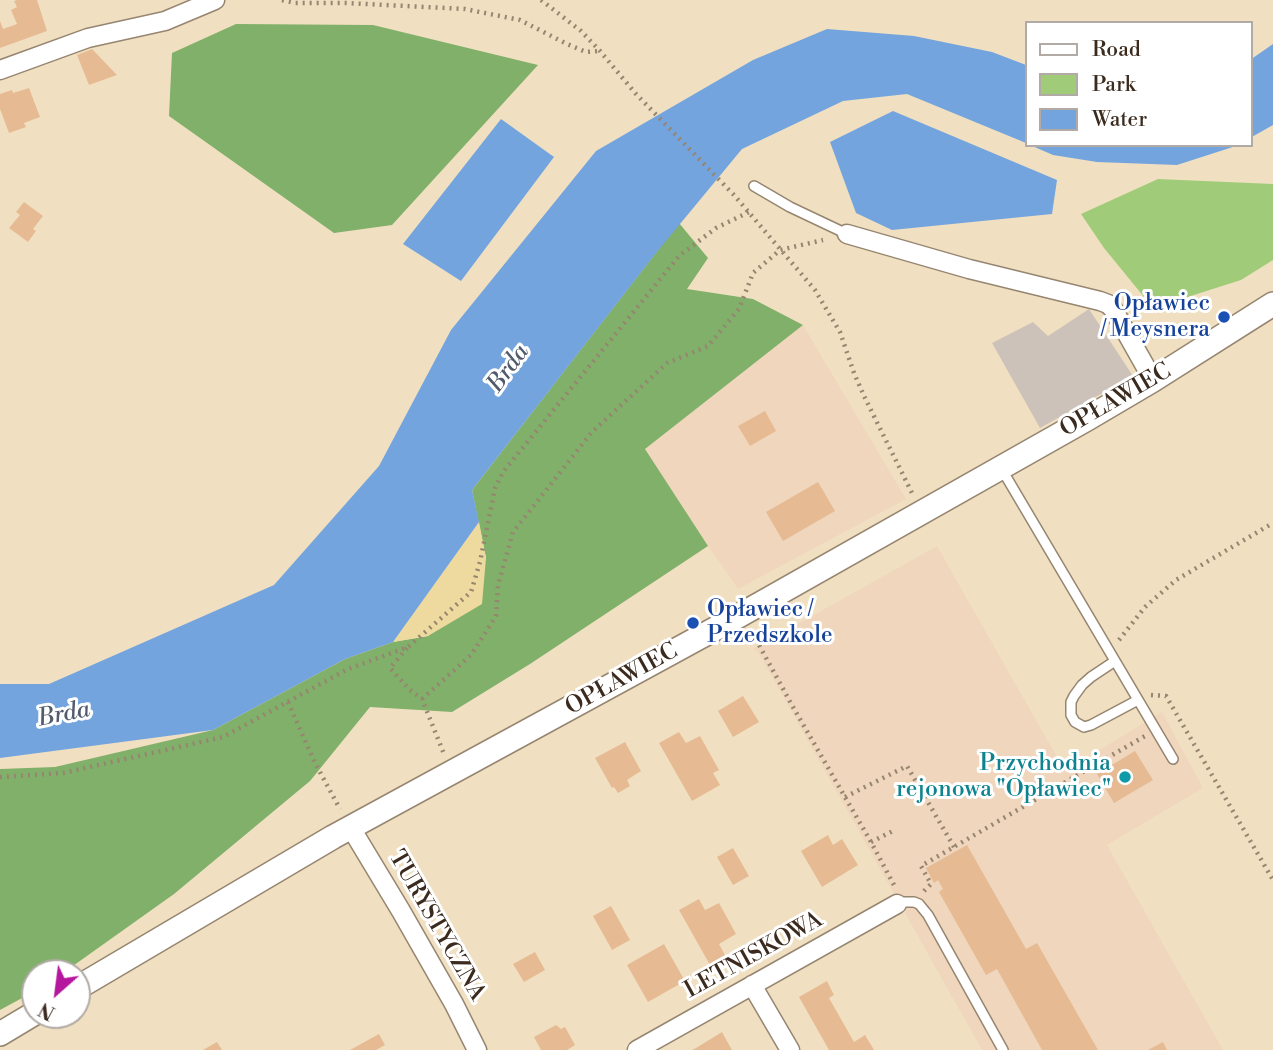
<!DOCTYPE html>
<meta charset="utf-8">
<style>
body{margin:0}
#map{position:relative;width:1273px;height:1050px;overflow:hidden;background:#f0e0c1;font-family:"Libre Bodoni",serif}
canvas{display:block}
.legend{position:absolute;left:1025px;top:21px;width:228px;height:126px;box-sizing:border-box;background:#fff;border:2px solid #b1aaa5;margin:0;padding:9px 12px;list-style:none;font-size:21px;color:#3b2a1e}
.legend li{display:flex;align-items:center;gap:14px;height:35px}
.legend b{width:35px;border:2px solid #b1aaa5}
.north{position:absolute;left:21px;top:959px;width:70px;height:70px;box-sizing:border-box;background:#fff;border:2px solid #b1aaa5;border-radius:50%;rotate:208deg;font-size:19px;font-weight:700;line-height:28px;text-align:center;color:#3b2a1e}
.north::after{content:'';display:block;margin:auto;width:24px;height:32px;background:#b5179e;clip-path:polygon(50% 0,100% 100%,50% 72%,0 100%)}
</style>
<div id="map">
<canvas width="1273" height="1050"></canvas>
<ul class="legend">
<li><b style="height:9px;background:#fff"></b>Road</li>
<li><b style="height:19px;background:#a0cc79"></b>Park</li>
<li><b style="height:19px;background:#73a4de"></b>Water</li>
</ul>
<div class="north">N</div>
</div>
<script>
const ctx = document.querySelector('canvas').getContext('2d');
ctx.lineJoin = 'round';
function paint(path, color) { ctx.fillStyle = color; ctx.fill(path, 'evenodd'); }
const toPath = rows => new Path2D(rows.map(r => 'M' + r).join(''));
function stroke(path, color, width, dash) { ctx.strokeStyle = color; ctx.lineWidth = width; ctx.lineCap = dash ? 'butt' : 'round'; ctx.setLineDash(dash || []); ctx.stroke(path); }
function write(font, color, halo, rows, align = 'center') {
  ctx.font = font + ' "Libre Bodoni",serif'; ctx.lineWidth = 6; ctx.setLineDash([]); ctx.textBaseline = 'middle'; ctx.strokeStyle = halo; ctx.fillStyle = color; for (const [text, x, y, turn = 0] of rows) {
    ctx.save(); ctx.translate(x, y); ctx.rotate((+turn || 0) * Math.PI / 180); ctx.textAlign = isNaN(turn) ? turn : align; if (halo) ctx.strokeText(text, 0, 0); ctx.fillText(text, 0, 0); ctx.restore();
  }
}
const built = toPath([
 [803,325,906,499,738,589,708,546,645,449],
 [937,546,1065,771,1162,712,1203,788,1107,845,1223,1050,982,1050,758,652,753,649]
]);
const industrial = toPath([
 [1089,309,1133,376,1040,428,992,343,1033,322,1048,336]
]);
const green = toPath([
 [1158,179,1273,184,1273,260,1241,280,1153,308,1104,248,1081,214]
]);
const forest = toPath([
 [236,24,373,25,538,65,392,225,334,233,169,116,172,53],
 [679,223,708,258,687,289,753,299,803,325,645,449,708,546,530,664,452,712,370,707,310,781,174,894,63,973,35,973,35,991,0,1010,0,769,55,767,213,730,345,659,393,642,428,636,486,558,472,490]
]);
const sand = toPath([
 [479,522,486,558,482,604,428,636,393,642]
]);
const water = toPath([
 [827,29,914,36,992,52,1026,65,1026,143,907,94,843,101,742,149,656,253,472,490,479,522,393,642,345,659,213,730,0,758,0,684,49,684,274,585,379,466,451,330,596,151,753,60],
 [1273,44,1273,125,1250,138,1250,60],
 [893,111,1057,180,1052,214,892,230,856,213,830,142],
 [501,119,554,157,461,281,403,244],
 [1030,145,1239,145,1177,165,1097,162,1053,155]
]);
const building = toPath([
 [17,0,37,0,47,31,0,48,0,21,3,29,17,24,11,10,17,7,14,1],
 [92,49,117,75,89,85,77,55],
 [29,88,40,117,24,123,26,127,9,133,0,109,0,94,12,90,13,93],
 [24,202,43,216,33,229,36,231,28,242,9,228,20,215,16,212],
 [765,411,776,431,750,446,738,426],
 [818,482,835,511,783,541,766,512],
 [743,696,759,722,733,737,718,711],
 [679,732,686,743,700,736,719,770,713,773,720,785,692,801,659,743],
 [625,742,641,771,627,780,630,786,618,793,614,787,612,788,595,758],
 [1135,751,1153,780,1114,803,1097,774],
 [828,835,833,845,842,839,858,865,822,887,801,851],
 [967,845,1026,949,1037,943,1098,1050,1042,1050,997,969,986,975,939,892,943,889,938,880,934,883,926,868],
 [733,848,749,876,733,885,717,857],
 [699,899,705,910,719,903,736,934,719,944,726,957,710,965,679,910],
 [611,906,630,940,612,950,593,916],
 [664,944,685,981,648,1002,627,965],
 [535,952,545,970,524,982,513,964],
 [827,981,834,995,829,998,854,1042,865,1035,874,1050,829,1050,799,997],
 [556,1025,561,1029,565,1027,575,1045,567,1050,541,1050,534,1037],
 [722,1032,732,1050,692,1050,696,1048],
 [379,1034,385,1045,376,1050,350,1050],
 [217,1042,222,1050,203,1050],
 [1163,1042,1167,1050,1148,1050]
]);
const path = toPath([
 [282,0,295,3,346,3,465,9,520,20,567,44,586,52,599,51],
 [541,0,581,31,600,51,636,94,734,195,815,290,840,332,854,373,864,396,913,495],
 [767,628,762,631,758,641,759,645,793,707,871,842,894,885],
 [1119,640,1145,607,1176,580,1273,523],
 [407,648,390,668,409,689,422,699,444,754],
 [1151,695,1166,696,1273,880],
 [422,699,471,655,496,616,498,585,513,532,592,432,667,363,708,346,739,309,753,273,780,250,823,240],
 [288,702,315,763,340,809],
 [0,777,63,773,223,737,348,669,408,647,471,592,480,562,495,488,503,472,679,256,716,228,749,212],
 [845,797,907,766,954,847],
 [871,842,895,830],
 [924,891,931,884,921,866,1145,736]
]);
const service = toPath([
 [754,186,790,207,847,234],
 [1001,468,1173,759],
 [1115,661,1091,677,1082,685,1074,696,1071,702,1071,715,1075,722,1084,727,1091,725,1138,700],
 [897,904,901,902,914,902,919,904,928,915,1003,1050]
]);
const minor = toPath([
 [0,70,88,38,165,21,215,0],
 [847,234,969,269,1100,301,1108,304,1113,309,1153,380],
 [351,828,401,911,454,1004,477,1050],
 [752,985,790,1050],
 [637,1050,897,904]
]);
const tertiary = toPath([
 [77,988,333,837,735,618,1087,419,1153,380,1273,304],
 [0,1034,35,1013]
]);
const markers = [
 [1224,317,7,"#1a4fb4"],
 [693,623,7,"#1a4fb4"],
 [1125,777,7,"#0f9aa8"]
];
const transitNames = [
 ["Opławiec",1210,304],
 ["/ Meysnera",1210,330],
 ["Opławiec /",707,610,"left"],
 ["Przedszkole",707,636,"left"]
];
const streetNames = [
 ["OPŁAWIEC",1116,401,-30],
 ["OPŁAWIEC",622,680,-29],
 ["TURYSTYCZNA",436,926,60],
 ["LETNISKOWA",754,956,-29]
];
const cultureNames = [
 ["Przychodnia",1111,764],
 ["rejonowa \"Opławiec\"",1111,790]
];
const waterNames = [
 ["Brda",509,369,-54],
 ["Brda",64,715,-11]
];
paint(built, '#efd6bc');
paint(industrial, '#cdc2b9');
paint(green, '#a0cc79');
paint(forest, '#80b069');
paint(sand, '#eeda9e');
paint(water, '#73a4de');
paint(building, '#e6bb93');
stroke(service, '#968570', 12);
stroke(minor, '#968570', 21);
stroke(tertiary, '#968570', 26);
stroke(path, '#968570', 4.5, [2, 5]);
stroke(service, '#fff', 9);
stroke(minor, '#fff', 18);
stroke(tertiary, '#fff', 23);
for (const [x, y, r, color] of markers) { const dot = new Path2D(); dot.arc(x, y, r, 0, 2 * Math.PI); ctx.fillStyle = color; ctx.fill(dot); stroke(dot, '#fff', 2.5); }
write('23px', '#164399', '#fff', transitNames, 'right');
write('23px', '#3b2a1e', '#fff', streetNames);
write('23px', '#0d838f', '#fff', cultureNames, 'right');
write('italic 24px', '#515b6b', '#fff', waterNames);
</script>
